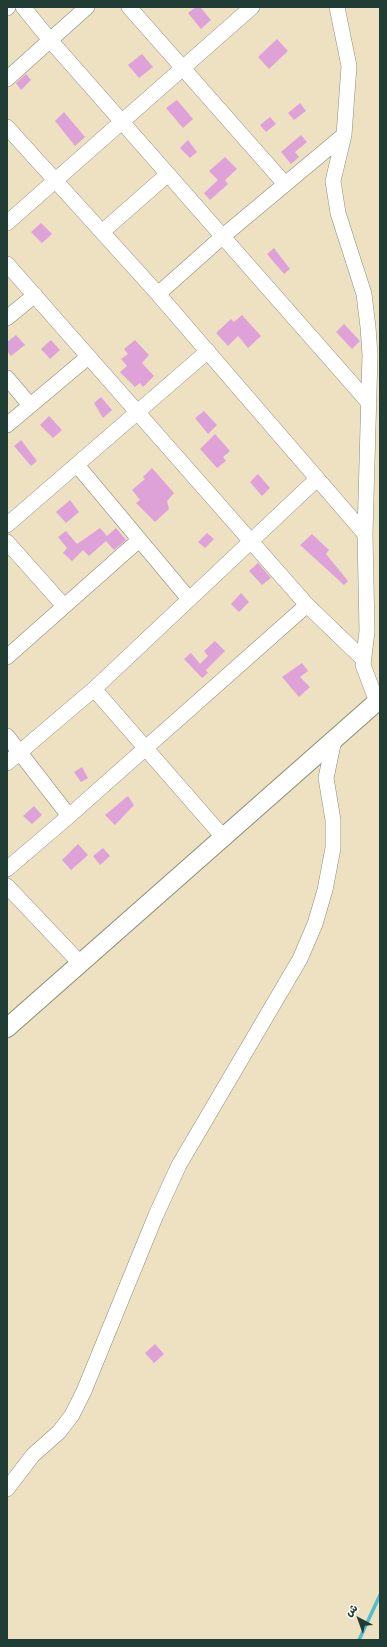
<!DOCTYPE html>
<meta charset="utf-8">
<style>
body{margin:0}
#map{position:relative;width:387px;height:1647px;overflow:hidden;background:#eee1c1;font-family:"Playpen Sans","Playpen Sans Arabic",sans-serif}
canvas{display:block}
.frame{position:absolute;inset:0;border:8px solid #1f3d34;pointer-events:none}
.north{position:absolute;left:339px;top:1599px;width:40px;height:40px;-webkit-text-stroke:3px #fdfcf7;paint-order:stroke;rotate:319deg;font-size:11px;font-weight:700;line-height:16px;text-align:center;color:#1f3d34}
.north::after{content:'';display:block;margin:auto;width:14px;height:18px;background:#1f3d34;clip-path:polygon(50% 0,100% 100%,50% 72%,0 100%)}
</style>
<div id="map">
<canvas width="387" height="1647"></canvas>
<div class="frame"></div>
<div class="north">ش</div>
</div>
<script>
const ctx = document.querySelector('canvas').getContext('2d');
ctx.lineJoin = 'round';
const toPath = rows => new Path2D(rows.map(r => 'M' + r).join(''));
function stroke(path, color, width, dash) { ctx.strokeStyle = color; ctx.lineWidth = width; ctx.lineCap = dash ? 'butt' : 'round'; ctx.setLineDash(dash || []); ctx.stroke(path); }
function paint(path, color) { ctx.fillStyle = color; ctx.fill(path, 'evenodd'); }
const stream = toPath([
 [359,1640,380,1595]
]);
const building = toPath([
 [196,7,200,7,211,20,201,29,188,13],
 [277,39,288,51,269,69,258,57],
 [142,54,153,67,139,78,128,65],
 [26,74,31,80,21,90,16,83],
 [177,100,193,119,183,128,166,108],
 [300,103,306,111,294,120,288,113],
 [64,112,85,137,75,146,55,121],
 [270,117,276,124,266,132,260,125],
 [301,135,307,142,295,152,299,157,291,164,281,152],
 [188,140,197,152,190,158,180,148],
 [225,157,237,169,225,180,228,184,210,200,204,193,218,180,209,171],
 [41,223,52,234,42,243,31,232],
 [274,248,290,269,284,274,267,254],
 [242,315,261,336,248,348,238,336,228,346,216,333,231,319,234,322],
 [344,324,360,341,352,349,336,332],
 [16,335,25,345,11,356,7,351,7,342],
 [51,340,60,350,50,359,41,349],
 [135,340,149,355,142,363,154,376,143,387,140,383,135,387,120,372,127,366,121,359,128,354,124,349],
 [101,397,112,410,103,418,94,403],
 [204,411,217,425,208,434,195,418],
 [49,416,62,430,53,438,40,425],
 [215,434,230,451,223,457,226,461,217,468,200,449],
 [21,440,37,461,31,466,14,446],
 [152,468,174,493,167,501,169,509,155,522,136,503,140,500,132,490,145,479,143,477],
 [258,474,270,488,262,496,250,482],
 [70,500,79,512,66,523,56,512],
 [100,528,107,536,116,528,126,540,114,550,106,541,89,556,83,550,72,561,63,553,67,548,58,537,66,531,77,544],
 [207,533,214,539,205,548,198,542],
 [312,534,329,550,326,554,348,581,344,585,300,545],
 [258,563,271,578,262,585,249,571],
 [241,593,249,602,239,612,231,604],
 [215,641,225,651,206,670,208,673,202,678,184,659,191,653,200,664,208,656,204,651],
 [302,663,308,671,300,677,310,687,299,697,282,677],
 [82,767,88,778,81,782,74,772],
 [128,796,134,805,115,825,105,815],
 [34,806,42,815,32,824,23,816],
 [78,844,88,855,71,870,62,860],
 [103,848,110,856,100,865,93,856],
 [155,1344,164,1354,154,1363,145,1353]
]);
const minor = toPath([
 [23,7,50,40,369,403],
 [129,7,285,184],
 [337,7,349,66,344,135,333,181,338,213,364,294,368,327,370,355,365,534,367,631,363,665,377,702],
 [7,8,8,7],
 [7,79,87,7],
 [7,127,158,294,365,534],
 [7,223,252,7],
 [102,232,168,174],
 [7,264,307,605,362,658],
 [158,294,222,237,344,135],
 [7,318,35,295],
 [7,378,30,405],
 [7,425,88,357],
 [77,465,189,599],
 [7,525,208,351],
 [7,542,64,606],
 [7,657,139,540],
 [94,689,224,838],
 [7,736,69,816],
 [7,763,94,689,317,479],
 [7,869,69,816,307,605],
 [7,886,80,963],
 [7,1489,33,1455,59,1432,72,1415,84,1391,156,1215,179,1165,300,959,315,924,325,890,333,848,333,820,326,778,334,740]
]);
const major = toPath([
 [7,1028,380,699]
]);
stroke(stream, '#52bdce', 3.5);
paint(building, '#dea2d8');
stroke(minor, '#868f7a', 16);
stroke(major, '#868f7a', 20);
stroke(minor, '#fff', 15);
stroke(major, '#fff', 18);
</script>
